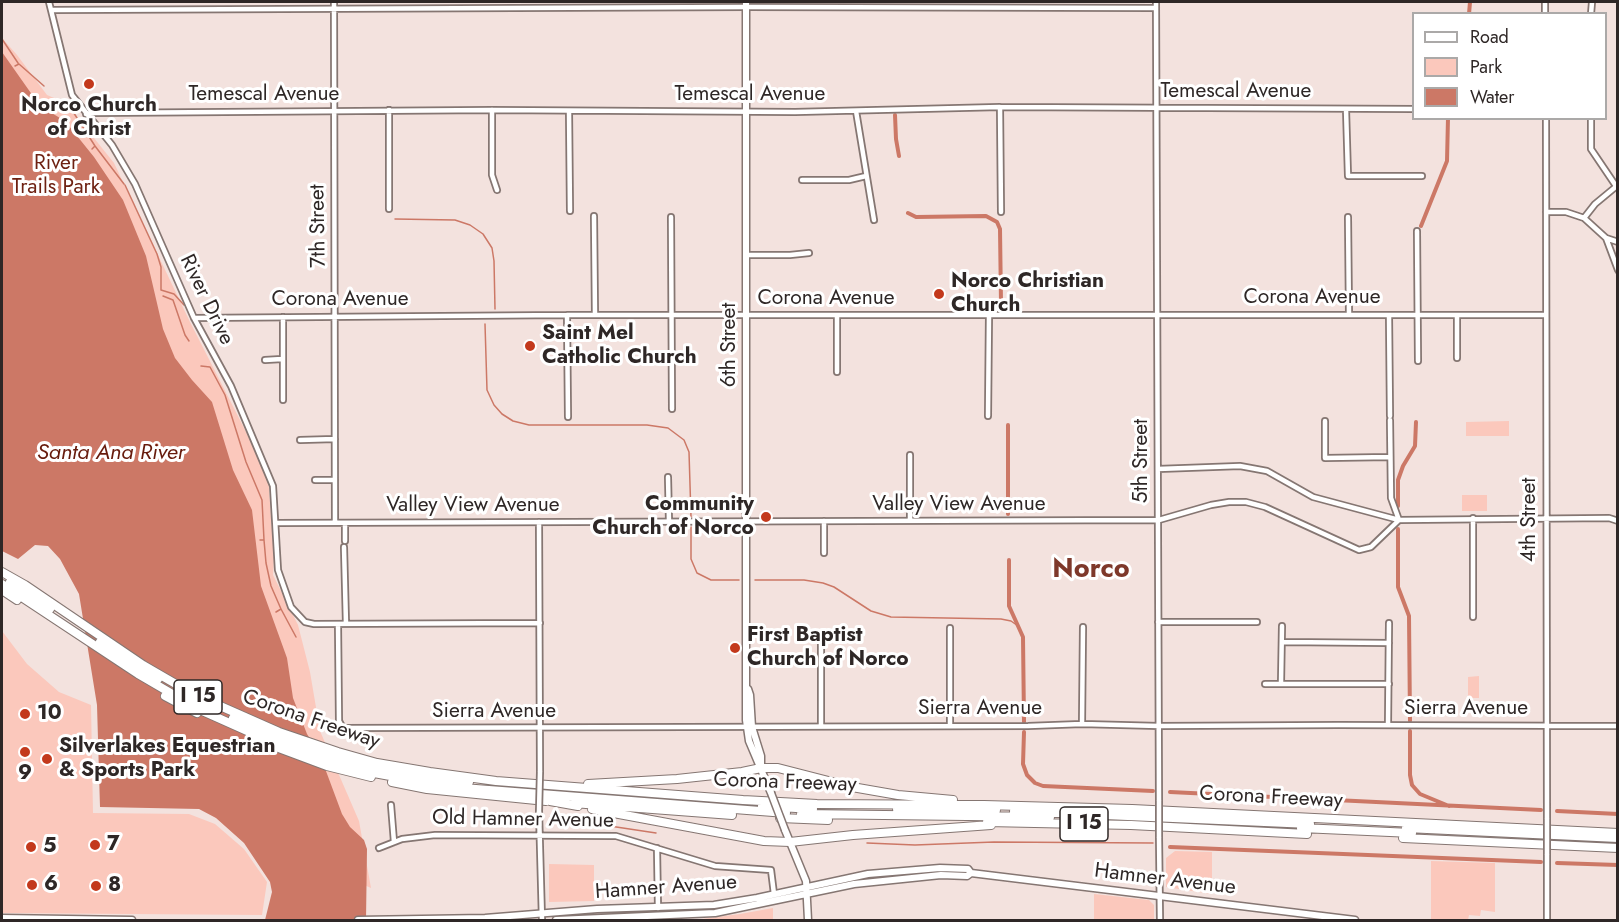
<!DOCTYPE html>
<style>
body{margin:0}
#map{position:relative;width:1619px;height:922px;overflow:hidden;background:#f3e2de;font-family:Jost,sans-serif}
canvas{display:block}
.frame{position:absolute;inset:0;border:3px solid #2e2726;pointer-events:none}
.legend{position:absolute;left:1412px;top:12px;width:195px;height:108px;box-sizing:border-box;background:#fff;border:2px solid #aba9a8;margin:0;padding:8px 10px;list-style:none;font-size:18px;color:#2e2726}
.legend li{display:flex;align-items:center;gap:12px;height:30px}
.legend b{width:30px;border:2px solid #aba9a8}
</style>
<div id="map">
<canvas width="1619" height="922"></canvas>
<div class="frame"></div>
<ul class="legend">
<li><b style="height:8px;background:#fff"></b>Road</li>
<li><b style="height:16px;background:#fbc8bc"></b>Park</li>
<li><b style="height:16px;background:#cc7866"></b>Water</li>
</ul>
</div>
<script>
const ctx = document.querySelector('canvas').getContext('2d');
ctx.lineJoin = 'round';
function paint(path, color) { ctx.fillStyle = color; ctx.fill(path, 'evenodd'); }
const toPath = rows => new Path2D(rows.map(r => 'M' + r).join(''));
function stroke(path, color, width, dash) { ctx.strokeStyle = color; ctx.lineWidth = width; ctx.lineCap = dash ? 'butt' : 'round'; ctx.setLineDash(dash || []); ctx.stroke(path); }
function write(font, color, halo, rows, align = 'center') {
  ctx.font = font + ' Jost,sans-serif'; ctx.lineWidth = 6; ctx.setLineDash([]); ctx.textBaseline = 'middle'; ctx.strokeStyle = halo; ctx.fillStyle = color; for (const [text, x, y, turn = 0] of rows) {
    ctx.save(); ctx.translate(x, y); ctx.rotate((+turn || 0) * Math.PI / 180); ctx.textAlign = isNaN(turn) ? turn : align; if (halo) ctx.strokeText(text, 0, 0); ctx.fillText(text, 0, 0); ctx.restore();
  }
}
const green = toPath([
 [2,38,17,55,47,95,66,103,114,163,190,322,268,475,274,558,273,575,298,625,310,672,320,731,359,821,371,888,273,845,2,221],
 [1509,421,1509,436,1466,436,1466,422],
 [1462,495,1487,495,1487,511,1462,511],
 [2,631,27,664,59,692,91,705,93,813,189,814,215,824,244,849,267,882,262,915,2,913],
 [1479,676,1479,698,1468,698,1468,677],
 [1175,851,1212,852,1212,894,1166,887,1166,858],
 [1431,861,1495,863,1495,912,1481,910,1480,916,1469,915,1468,920,1431,920],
 [549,864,594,865,594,901,549,902],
 [1094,894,1149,900,1154,905,1154,920,1094,920],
 [773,908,773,920,694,920,740,914]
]);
const water = toPath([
 [2,52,40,106,65,121,94,157,123,200,146,256,163,329,175,358,192,380,212,402,233,470,252,510,261,586,287,658,293,698,307,734,320,755,342,814,350,827,364,840,367,849,366,920,265,920,272,892,270,882,244,843,216,818,199,809,100,807,97,705,79,594,60,559,48,546,35,545,18,559,2,551]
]);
const stream = toPath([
 [2,39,18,63],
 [15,66,19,64,44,86],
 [70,107,95,146,92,149],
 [95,146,124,184],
 [125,185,157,254,161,267,161,290,174,294,184,305],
 [395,219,455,220,470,225,483,234,492,248,494,261,495,309],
 [163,296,173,300,185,335,189,341],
 [485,324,487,390,494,405,502,414,513,421,529,425,647,425,668,428,684,440,689,452,691,517],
 [201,366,210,367,225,395,246,462,262,500,264,540,260,540],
 [691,527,691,559,697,573,711,580,739,580],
 [264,540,266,563,271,586,281,609],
 [755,580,804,580,823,583,834,587,871,611,891,617,1001,619,1011,621,1018,626],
 [276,612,281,609,296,637],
 [491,813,532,816],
 [550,817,656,833],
 [867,843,915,845,994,842,1153,843]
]);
const canal = toPath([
 [1469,14,1470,2],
 [895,115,896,139,899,156],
 [908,213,916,217,986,216,997,222,1000,229,1001,303],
 [1421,226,1447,161,1448,118],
 [1008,425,1008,514],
 [1398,506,1398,480,1403,466,1415,446,1416,422],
 [1398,529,1398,587,1409,616,1410,721],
 [1009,560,1009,606,1023,637,1024,722],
 [1410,731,1410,775,1412,785,1420,794,1449,806],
 [1024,732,1023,764,1027,775,1035,783,1043,786,1153,791],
 [1170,792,1541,810],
 [1557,811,1618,814],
 [1170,847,1541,862],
 [1557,863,1618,865]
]);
const minor = toPath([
 [49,2,72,95,112,145,135,184,194,318,231,386,273,486,278,570,291,607,305,622,314,624,540,623],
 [334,2,335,523],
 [1156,2,1159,801],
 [52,10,746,7,1156,8],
 [1545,14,1545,2],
 [1591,14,1592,2],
 [1000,107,1001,212],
 [1346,109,1348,176,1422,176],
 [389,110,389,209],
 [492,110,492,175,497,190],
 [569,111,570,211],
 [856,111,874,220],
 [86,114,91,113,492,110,795,112,1000,107,1414,109],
 [1546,118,1547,819],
 [1591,118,1591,149,1616,186],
 [802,180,849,180,866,176],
 [1546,212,1566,212,1584,218,1606,238,1618,242],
 [594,216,595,315],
 [671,217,672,409],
 [1348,217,1349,315],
 [1584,218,1595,204,1618,185],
 [1417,231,1418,361],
 [1606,238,1618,270],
 [747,255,790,255,809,253],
 [567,315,568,417],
 [1389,315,1390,416],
 [194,318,567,315,1546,315],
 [1457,358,1457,315],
 [265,360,282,359],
 [837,372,837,316],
 [283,400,283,317],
 [988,416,989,315],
 [1390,420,1391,498,1399,520],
 [1325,421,1325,458,1390,457],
 [300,440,335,439],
 [910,455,910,521],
 [1158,469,1240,466,1267,471,1313,497,1399,520],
 [668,477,669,522],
 [315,480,335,480],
 [824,521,824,553],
 [539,522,540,772],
 [276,523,1159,520,1211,505,1229,502,1246,502,1265,507,1359,550,1371,547,1399,520,1609,518,1618,521],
 [345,541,345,523],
 [344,547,346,624],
 [1473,617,1473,518],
 [1158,622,1257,622],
 [338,624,339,721,343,728,1028,726,1082,724,1159,726,1338,725,1618,726],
 [950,628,950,725],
 [821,641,821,726],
 [1282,642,1389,643],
 [1281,683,1282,626],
 [1265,684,1389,684],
 [1082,724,1083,627],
 [1388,725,1389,623],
 [391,805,394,842],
 [539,811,542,920],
 [1159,837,1160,920],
 [379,848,402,839,435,835,616,836,715,866,771,870,774,894],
 [657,848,658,908],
 [1547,920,1547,854]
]);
const major = toPath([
 [746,2,746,720,749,741,771,793],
 [748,689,750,695,752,727,761,756,761,767],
 [785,830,806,881,808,920],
 [2,918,132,920],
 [358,920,485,918,597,909,714,905,757,898,868,874,940,868,968,869,971,873,1355,920],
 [556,920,715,913,854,884,941,875,967,876,971,873]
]);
const highway = toPath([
 [2,572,25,585,143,665,193,694,279,732,338,752,377,763,430,772,496,781,743,800,817,804,984,805,1132,809,1618,833],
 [10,582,50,609],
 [2,584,138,674,198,709,254,734,338,763,374,773,450,787,786,813],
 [2,590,17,600],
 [100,642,158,679],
 [165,696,197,713],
 [233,718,305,747,357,763,402,773,469,782],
 [252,738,327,766,371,777],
 [392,782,427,789,546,801],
 [588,784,677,779,742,772,761,768,778,768,852,787,898,795,953,800],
 [550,801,578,806],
 [573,803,732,815],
 [762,806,813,809],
 [592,809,764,841,790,842,853,835,991,825],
 [897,809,996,810],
 [1014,811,1310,824],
 [801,814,1050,817],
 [780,818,828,820],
 [987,822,1131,825,1307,834],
 [1301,828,1412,833],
 [1406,828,1618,838],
 [1403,838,1618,848]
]);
const minorBridge = toPath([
 [1159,801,1159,837],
 [539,811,540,772],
 [1547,819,1547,854]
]);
const majorBridge = toPath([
 [771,793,785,830]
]);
const markers = [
 [89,84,6,"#c3391c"],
 [939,294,6,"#c3391c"],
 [530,346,6,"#c3391c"],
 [766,517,6,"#c3391c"],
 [735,648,6,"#c3391c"],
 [25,714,6,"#c3391c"],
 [25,752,6,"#c3391c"],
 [47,759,6,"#c3391c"],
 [95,845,6,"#c3391c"],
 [31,847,6,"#c3391c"],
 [32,885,6,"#c3391c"],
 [96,886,6,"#c3391c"]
];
const shields = [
 [198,697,48],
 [1084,824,48]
];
const shieldNames = [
 ["I 15",198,697],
 ["I 15",1084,824]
];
const streetNames = [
 ["Temescal Avenue",1236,92],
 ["Temescal Avenue",264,95],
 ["Temescal Avenue",750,95],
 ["7th Street",319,226,-91],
 ["Corona Avenue",1312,298],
 ["Corona Avenue",826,299],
 ["River Drive",206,300,64],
 ["Corona Avenue",340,300],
 ["6th Street",730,345,-90],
 ["5th Street",1142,461,-90],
 ["Valley View Avenue",959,505],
 ["Valley View Avenue",473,506],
 ["4th Street",1530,520,-90],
 ["Sierra Avenue",980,709],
 ["Sierra Avenue",1466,709],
 ["Sierra Avenue",494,712],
 ["Corona Freeway",311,720,19],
 ["Corona Freeway",785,783,2],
 ["Corona Freeway",1271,798,3],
 ["Old Hamner Avenue",523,820,1],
 ["Hamner Avenue",1165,880,7],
 ["Hamner Avenue",666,888,-4]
];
const poiNames = [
 ["Norco Church",89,106,"center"],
 ["of Christ",89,130,"center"],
 ["Norco Christian",951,282],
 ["Church",951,306],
 ["Saint Mel",542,334],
 ["Catholic Church",542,358],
 ["Community",754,505,"right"],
 ["Church of Norco",754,529,"right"],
 ["First Baptist",747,636],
 ["Church of Norco",747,660],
 ["10",37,714],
 ["Silverlakes Equestrian",59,747],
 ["& Sports Park",59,771],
 ["9",25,774,"center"],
 ["7",107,845],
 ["5",43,847],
 ["6",44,885],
 ["8",108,886]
];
const parkNames = [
 ["River",56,164],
 ["Trails Park",56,188]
];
const waterNames = [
 ["Santa Ana River",111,454]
];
const districtNames = [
 ["Norco",1091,570]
];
paint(green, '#fbc8bc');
paint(water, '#cc7866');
stroke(stream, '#cc7866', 1.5);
stroke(canal, '#cc7866', 4);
stroke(minor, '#857672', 8);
stroke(major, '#857672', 9);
stroke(highway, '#857672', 10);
stroke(minor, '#fff', 4.5);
stroke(major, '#fff', 6);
stroke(highway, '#fff', 8);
stroke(minorBridge, '#857672', 8, []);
stroke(majorBridge, '#857672', 9, []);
stroke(minorBridge, '#fff', 4.5);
stroke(majorBridge, '#fff', 6);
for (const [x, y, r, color] of markers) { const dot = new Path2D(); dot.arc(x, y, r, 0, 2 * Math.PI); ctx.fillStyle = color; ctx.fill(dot); stroke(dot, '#fff', 2); }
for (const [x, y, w] of shields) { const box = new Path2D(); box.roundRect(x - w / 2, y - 17, w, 34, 4.5); ctx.fillStyle = '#fff'; ctx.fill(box); stroke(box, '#2e2726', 1.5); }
write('bold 20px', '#2e2726', null, shieldNames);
write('21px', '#2e2726', '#fff', streetNames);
write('bold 21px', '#2e2726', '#fff', poiNames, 'left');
write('21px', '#6e2112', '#fff', parkNames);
write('italic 22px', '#671b0c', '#fff', waterNames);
write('bold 27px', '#7e382a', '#fff', districtNames);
</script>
